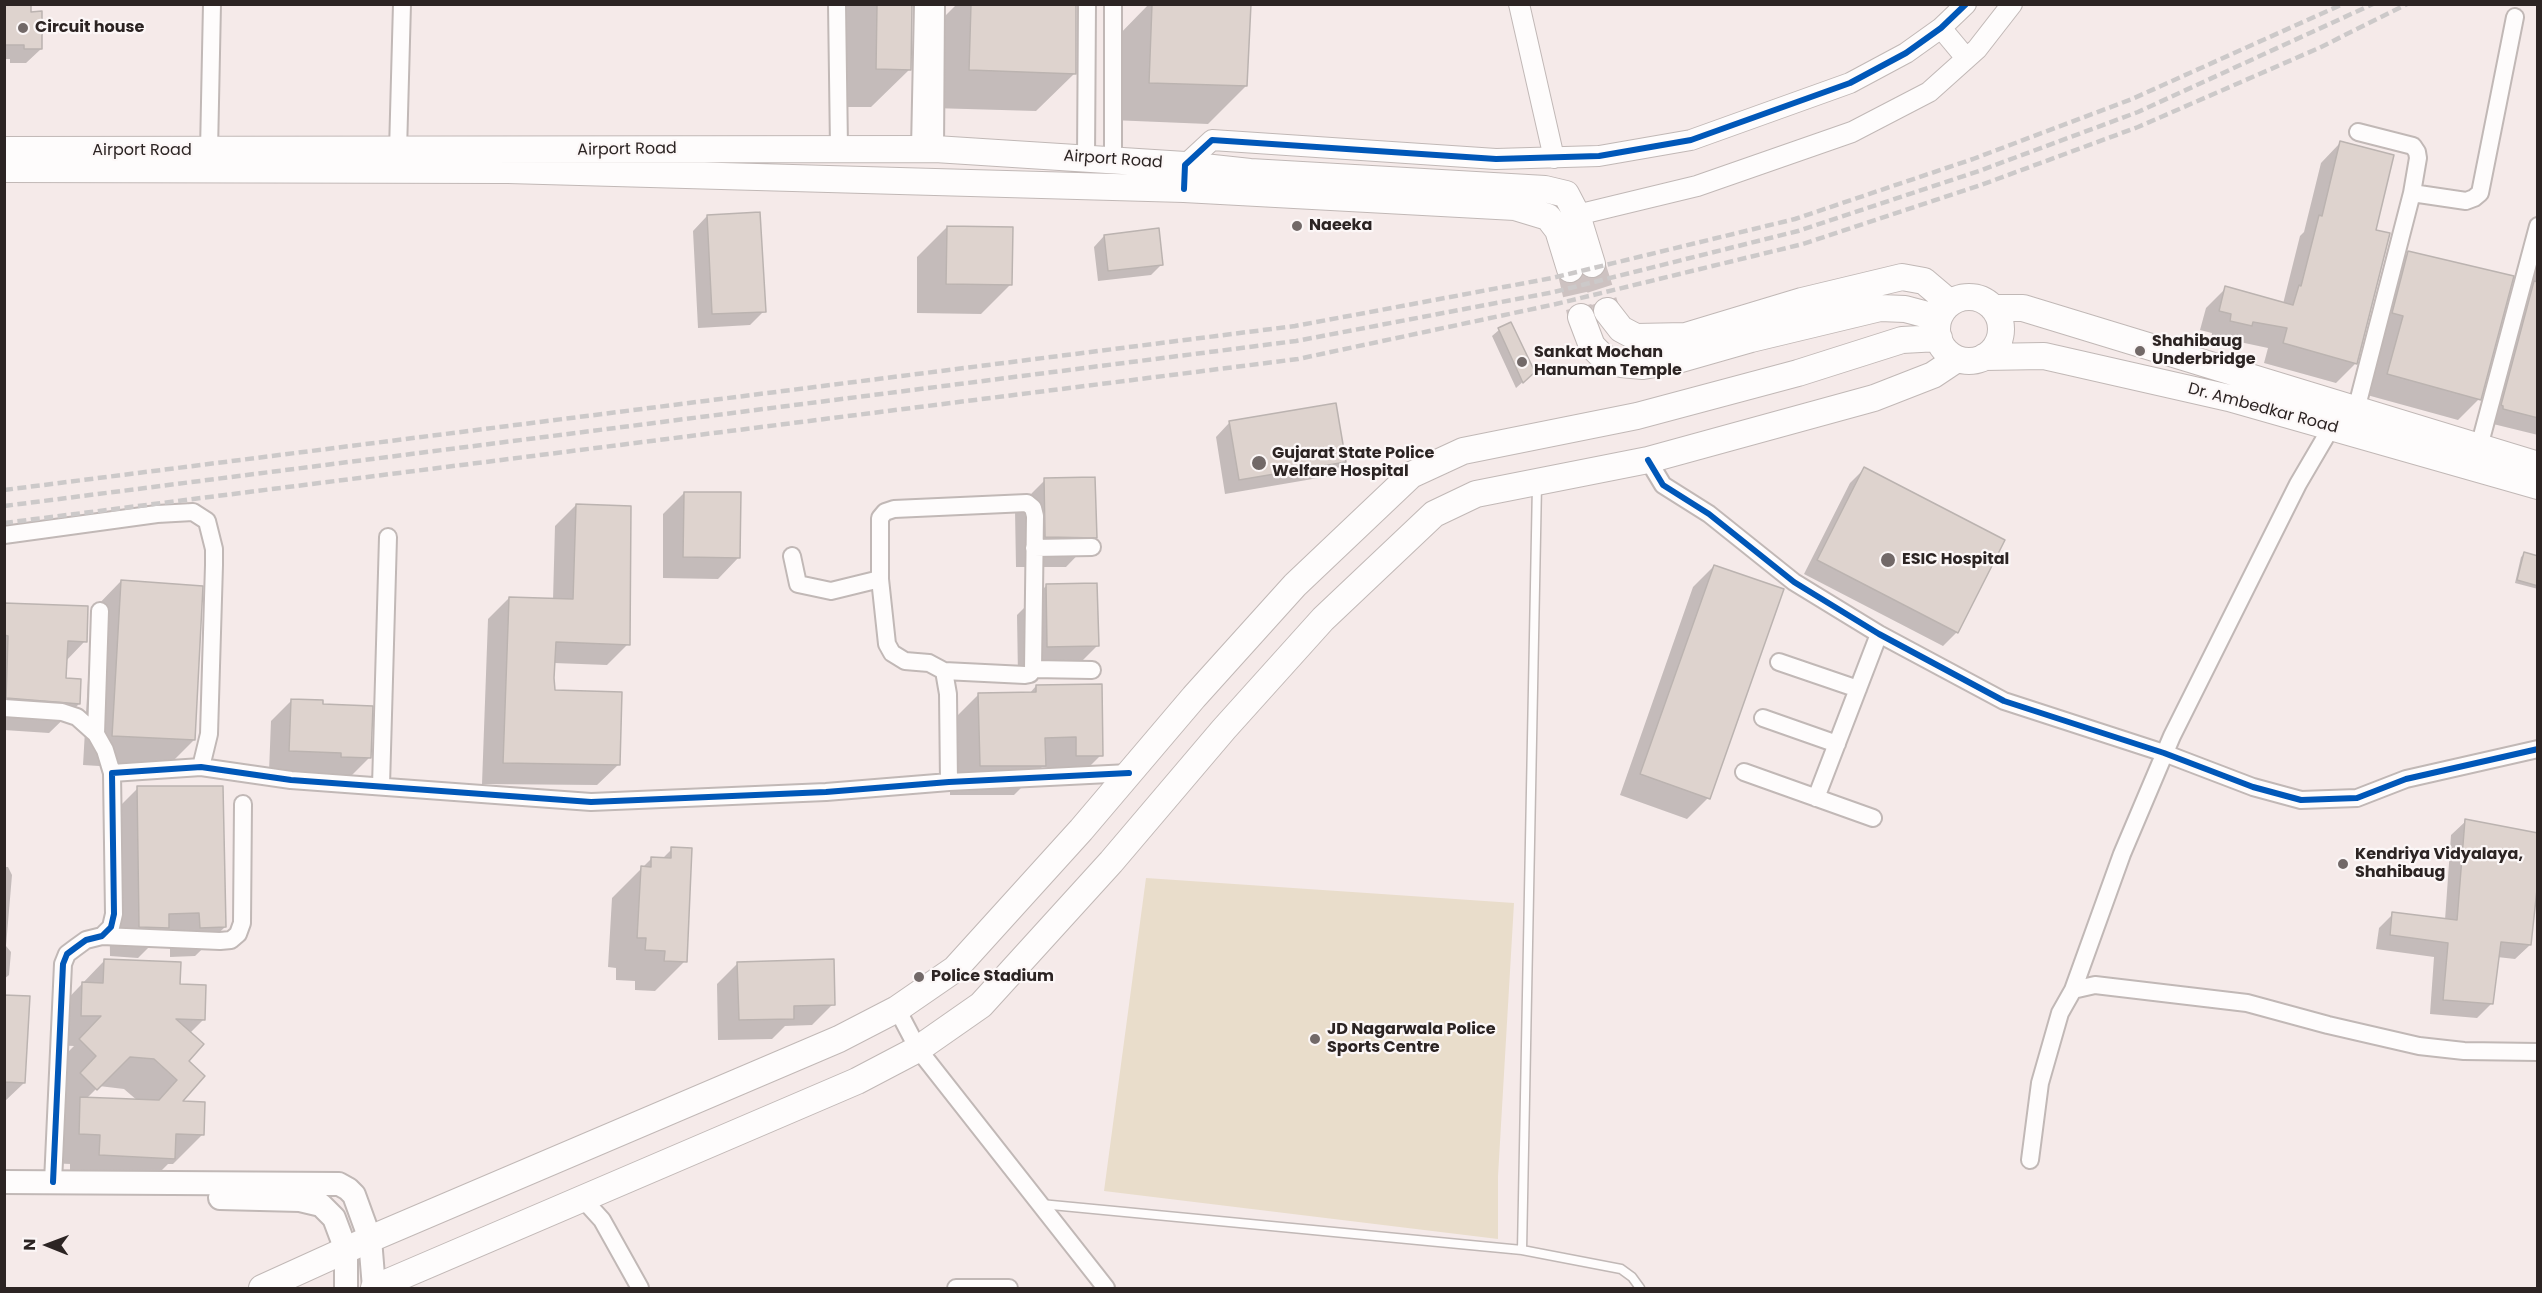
<!DOCTYPE html>
<style>
body{margin:0}
#map{position:relative;width:2542px;height:1293px;overflow:hidden;background:#f5eae9;font-family:Poppins,sans-serif}
canvas{display:block}
.frame{position:absolute;inset:0;border:6px solid #2c2423;pointer-events:none}
.north{position:absolute;left:18px;top:1215px;width:60px;height:60px;-webkit-text-stroke:4px #fcf7f7;paint-order:stroke;rotate:271deg;font-size:16px;font-weight:700;line-height:24px;text-align:center;color:#2c2423}
.north::after{content:'';display:block;margin:auto;width:21px;height:27px;background:#2c2423;clip-path:polygon(50% 0,100% 100%,50% 72%,0 100%)}
</style>
<div id="map">
<canvas width="2542" height="1293"></canvas>
<div class="frame"></div>
<div class="north">N</div>
</div>
<script>
const ctx = document.querySelector('canvas').getContext('2d');
ctx.lineJoin = 'round';
function paint(path, color) { ctx.fillStyle = color; ctx.fill(path, 'evenodd'); }
const toPath = rows => new Path2D(rows.map(r => 'M' + r).join(''));
function stroke(path, color, width, dash) { ctx.strokeStyle = color; ctx.lineWidth = width; ctx.lineCap = dash ? 'butt' : 'round'; ctx.setLineDash(dash || []); ctx.stroke(path); }
function write(font, color, halo, rows, align = 'center') {
  ctx.font = font + ' Poppins,sans-serif'; ctx.lineWidth = 4.5; ctx.setLineDash([]); ctx.textBaseline = 'middle'; ctx.strokeStyle = halo; ctx.fillStyle = color; for (const [text, x, y, turn = 0] of rows) {
    ctx.save(); ctx.translate(x, y); ctx.rotate((+turn || 0) * Math.PI / 180); ctx.textAlign = isNaN(turn) ? turn : align; if (halo) ctx.strokeText(text, 0, 0); ctx.fillText(text, 0, 0); ctx.restore();
  }
}
const green = toPath([
 [1146,878,1514,903,1498,1176,1498,1239,1104,1191]
]);
const shadow = toPath([
 [4,4,30,13,41,49,26,63,10,63,10,59,4,59],
 [839,4,912,4,910,69,871,107,838,107],
 [957,4,1075,4,1075,73,1036,111,932,108,934,27],
 [1149,4,1249,5,1246,86,1208,124,1111,120,1114,40],
 [2340,143,2356,363,2336,383,2264,363,2268,348,2235,341,2231,345,2211,340,2212,333,2200,330,2206,308,2226,288,2283,304,2300,236,2304,232,2321,163],
 [707,216,764,311,750,325,698,328,693,231],
 [947,227,1011,284,981,314,917,313,917,257],
 [1104,236,1162,264,1151,275,1098,281,1094,247],
 [2538,240,2538,435,2489,423],
 [2408,253,2479,399,2458,420,2367,395,2387,274],
 [1510,324,1526,379,1516,388,1492,336,1499,330],
 [1230,422,1344,462,1330,476,1225,494,1216,437],
 [1864,469,1957,632,1943,646,1804,574,1850,483],
 [1045,480,1095,537,1066,567,1016,567,1015,510],
 [684,493,739,557,718,579,663,578,663,514],
 [576,505,628,644,607,665,554,663,553,691,619,764,597,785,482,784,488,619,509,598,553,600,555,526],
 [2524,554,2538,557,2538,589,2515,583,2521,557],
 [1714,566,1708,798,1687,819,1620,795,1693,587],
 [121,581,194,740,164,770,83,765,92,611],
 [1047,585,1097,646,1068,675,1018,677,1017,615],
 [4,603,86,608,85,641,65,662,64,680,79,704,49,733,4,730],
 [1036,686,1101,755,1071,785,1047,786,1047,767,1042,767,1014,795,950,795,949,724,979,694,1029,694],
 [292,700,322,705,370,757,349,778,321,777,321,774,269,772,271,721],
 [138,788,225,927,195,956,170,957,170,942,153,943,138,958,110,956,108,818],
 [2466,821,2530,945,2515,959,2497,957,2491,1004,2477,1018,2430,1014,2434,957,2376,949,2379,928,2393,914,2445,920,2451,835],
 [672,849,685,961,655,991,635,990,635,981,616,980,616,968,608,967,612,898,652,858,662,859],
 [4,867,8,867,12,875,6,946,11,952,9,975,4,979],
 [104,961,179,985,203,1020,190,1033,180,1103,203,1134,173,1164,168,1164,144,1188,70,1185,70,1164,50,1163,51,1103,67,1087,50,1070,74,1046,52,1045,53,1014],
 [99,1086,124,1089,138,1101,86,1099],
 [738,963,833,1004,812,1025,785,1026,772,1039,718,1040,717,984],
 [4,997,24,1083,4,1102]
]);
const building = toPath([
 [4,4,31,4,31,12,42,11,42,49,24,49,24,45,4,45,4,4],
 [877,4,912,4,911,70,876,69,877,4],
 [971,4,1076,4,1076,74,969,70,971,4],
 [1152,4,1251,4,1247,86,1149,83,1152,4],
 [2340,141,2394,155,2376,230,2390,233,2357,364,2283,343,2287,328,2253,322,2252,326,2230,321,2231,314,2219,311,2225,286,2293,305,2299,285,2301,286,2319,215,2322,216,2340,141],
 [760,212,766,312,712,314,707,215,760,212],
 [947,226,1013,227,1012,285,946,284,947,226],
 [1159,228,1163,265,1108,271,1104,235,1159,228],
 [2408,251,2514,276,2481,400,2387,374,2403,316,2392,313,2408,251],
 [2534,281,2538,282,2538,418,2503,409,2503,406,2501,405,2534,281],
 [1511,322,1535,372,1523,383,1498,328,1511,322],
 [1336,403,1346,462,1239,480,1229,421,1336,403],
 [1864,467,2005,540,1958,633,1817,560,1864,467],
 [1095,477,1097,538,1045,537,1044,478,1095,477],
 [684,492,741,492,740,558,683,557,684,492],
 [576,504,631,506,630,645,556,642,554,678,555,690,622,692,620,765,503,763,509,597,573,599,576,504],
 [2524,552,2538,556,2538,586,2517,580,2524,552],
 [1714,565,1784,589,1710,799,1640,774,1714,565],
 [121,580,203,586,195,740,112,736,121,580],
 [1097,583,1099,646,1047,647,1046,584,1097,583],
 [4,603,88,606,87,642,68,641,66,678,81,679,80,704,6,698,8,636,4,635,4,603],
 [1102,684,1103,756,1076,756,1076,737,1045,738,1046,766,980,766,978,693,1036,692,1036,685,1102,684],
 [291,699,323,700,323,704,373,706,371,758,341,757,341,753,289,751,291,699],
 [137,786,223,786,226,927,200,928,199,913,169,914,169,928,139,927,137,786],
 [2465,819,2538,833,2538,880,2531,945,2501,942,2493,1004,2443,1000,2448,943,2390,935,2392,912,2457,920,2465,819],
 [671,847,692,848,687,962,664,961,665,951,645,950,646,938,637,938,641,866,651,867,651,857,671,858,671,847],
 [104,959,181,962,180,984,206,985,205,1020,176,1019,204,1044,189,1061,205,1076,183,1101,205,1102,204,1135,176,1134,175,1159,99,1155,100,1135,79,1134,80,1097,159,1100,177,1080,154,1059,130,1057,97,1090,80,1073,96,1056,79,1039,101,1016,81,1016,82,982,103,983,104,959],
 [834,959,835,1005,794,1006,794,1019,739,1020,737,962,834,959],
 [4,995,30,996,25,1083,4,1082,4,995]
]);
const primaryTunnel = toPath([
 [1592,264,1607,311],
 [1570,269,1581,317]
]);
const service = toPath([
 [1041,1204,1522,1250,1537,484],
 [1522,1250,1621,1269,1632,1277,1640,1288]
]);
const minor = toPath([
 [837,4,839,148],
 [1113,4,1113,160],
 [920,149,923,4],
 [935,149,936,4],
 [209,151,212,4],
 [398,151,402,4],
 [1086,158,1087,4],
 [2412,193,2466,201,2474,198,2480,193,2515,17],
 [2356,410,2412,193,2418,158,2417,152,2413,146,2358,132],
 [2479,447,2538,226],
 [1648,460,1663,485,1709,514,1794,582,1879,634,2004,701,2164,753,2253,787,2301,800,2357,798,2406,779,2538,749],
 [4,535,157,514,193,512,207,521,214,549,214,565,209,734,201,767],
 [1034,548,1092,547],
 [792,556,798,584,831,591,880,579],
 [1779,662,1858,689],
 [944,671,929,663,905,661,892,653,887,644,880,579,880,518,885,512,894,509,1027,503,1033,508,1035,516,1033,669],
 [4,708,62,712,77,717,96,734,105,750,112,773],
 [1763,718,1837,744],
 [96,734,100,611],
 [1744,772,1873,818],
 [949,782,948,694,944,671,1025,675,1030,674,1033,669,1092,670],
 [381,786,388,537],
 [1816,798,1879,634],
 [102,936,220,941,231,940,238,934,242,923,243,804],
 [2073,990,2095,985,2247,1003,2328,1025,2419,1046,2464,1051,2538,1052],
 [897,1009,918,1049,1106,1288],
 [2030,1160,2040,1083,2060,1013,2073,990,2122,854,2172,736,2298,484,2332,426],
 [53,1182,63,964,67,954,75,948,86,940,102,936,111,927,114,914,112,773,201,767,291,780,591,802,826,792,949,782,1129,773],
 [582,1198,602,1220,640,1288],
 [956,1288,1009,1288]
]);
const tertiary = toPath([
 [1519,4,1554,158],
 [1941,28,1966,58],
 [1184,174,1185,165,1212,140,1496,159,1599,156,1691,140,1850,83,1906,53,1941,28,1966,4],
 [1577,215,1697,186,1852,132,1929,92,1977,49,2012,4]
]);
const secondary = toPath([
 [4,1182,339,1184,348,1189,354,1195,370,1239,374,1288],
 [220,1198,300,1200,321,1205,334,1218,346,1250,346,1288]
]);
const primary = toPath([
 [4,150,935,149,1185,165,1250,172,1545,189,1566,194,1577,215,1592,264],
 [4,169,508,170,1184,189,1515,207,1548,217,1558,230,1570,269],
 '1937 329a32 32 0 1 1 64 0a32 32 0 1 1-64 0Z',
 [1993,308,2023,308,2538,465],
 [1607,311,1621,329,1636,337,1686,336,1802,301,1902,277,1924,281,1950,303],
 [1581,317,1592,346,1603,357,1621,364,1643,366,1674,361,1751,339,1880,308,1905,309,1939,318],
 [1984,357,2044,356,2229,398,2538,486],
 [262,1288,370,1239,839,1039,897,1009,955,969,1081,830,1194,697,1295,585,1411,475,1463,451,1637,416,1798,373,1902,340,1939,338],
 [374,1288,857,1081,918,1049,981,1005,1111,862,1224,729,1323,619,1434,514,1476,494,1648,460,1874,398,1933,375,1957,359]
]);
const rail = toPath([
 [4,490,1295,326,1552,278,1795,219,1973,159,2132,99,2343,4],
 [4,506,1296,341,1554,292,1798,231,1979,171,2138,112,2373,4],
 [4,523,1298,359,1556,304,1803,244,1981,185,2138,127,2319,48,2407,4]
]);
const cycleway = toPath([
 [1184,189,1185,165,1212,140,1496,159,1599,156,1691,140,1850,83,1906,53,1941,28,1966,4],
 [1648,460,1663,485,1709,514,1794,582,1879,634,2004,701,2164,753,2253,787,2301,800,2357,798,2406,779,2538,749],
 [53,1182,63,964,67,954,75,948,86,940,102,936,111,927,114,914,112,773,201,767,291,780,591,802,826,792,949,782,1129,773]
]);
const markers = [
 [23,28,6,"#726968"],
 [1297,226,6,"#726968"],
 [2140,351,6,"#726968"],
 [1522,362,6,"#726968"],
 [1259,463,8,"#726968"],
 [1888,560,8,"#726968"],
 [2343,864,6,"#726968"],
 [919,977,6,"#726968"],
 [1315,1039,6,"#726968"]
];
const poiNames = [
 ["Circuit house",35,28],
 ["Naeeka",1309,226],
 ["Shahibaug",2152,342],
 ["Underbridge",2152,360],
 ["Sankat Mochan",1534,353],
 ["Hanuman Temple",1534,371],
 ["Gujarat State Police",1272,454],
 ["Welfare Hospital",1272,472],
 ["ESIC Hospital",1902,560],
 ["Kendriya Vidyalaya,",2355,855],
 ["Shahibaug",2355,873],
 ["Police Stadium",931,977],
 ["JD Nagarwala Police",1327,1030],
 ["Sports Centre",1327,1048]
];
const streetNames = [
 ["Airport Road",627,150,-1],
 ["Airport Road",142,151],
 ["Airport Road",1113,160,4],
 ["Dr. Ambedkar Road",2263,409,15]
];
paint(green, '#e9ddcb');
paint(shadow, '#0003');
paint(building, '#ded3ce');
stroke(building, '#bbb3b0', 1.5);
stroke(primaryTunnel, '#cdc2c1', 26, [26, 13]);
stroke(service, '#c1b8b6', 11);
stroke(minor, '#c1b8b6', 20);
stroke(tertiary, '#c1b8b6', 22);
stroke(secondary, '#c1b8b6', 26);
stroke(primary, '#c1b8b6', 28);
stroke(service, '#fefcfc', 8);
stroke(minor, '#fefcfc', 16);
stroke(tertiary, '#fefcfc', 20);
stroke(secondary, '#fefcfc', 22);
stroke(primary, '#fefcfc', 26);
stroke(rail, '#ccc9c9', 4.5, [9, 4.5]);
stroke(cycleway, '#0057b8', 6);
for (const [x, y, r, color] of markers) { const dot = new Path2D(); dot.arc(x, y, r, 0, 2 * Math.PI); ctx.fillStyle = color; ctx.fill(dot); stroke(dot, '#fcf7f7', 2); }
write('bold 16px', '#2c2423', '#fcf7f7', poiNames, 'left');
write('16px', '#2c2423', '#fcf7f7', streetNames);
</script>
